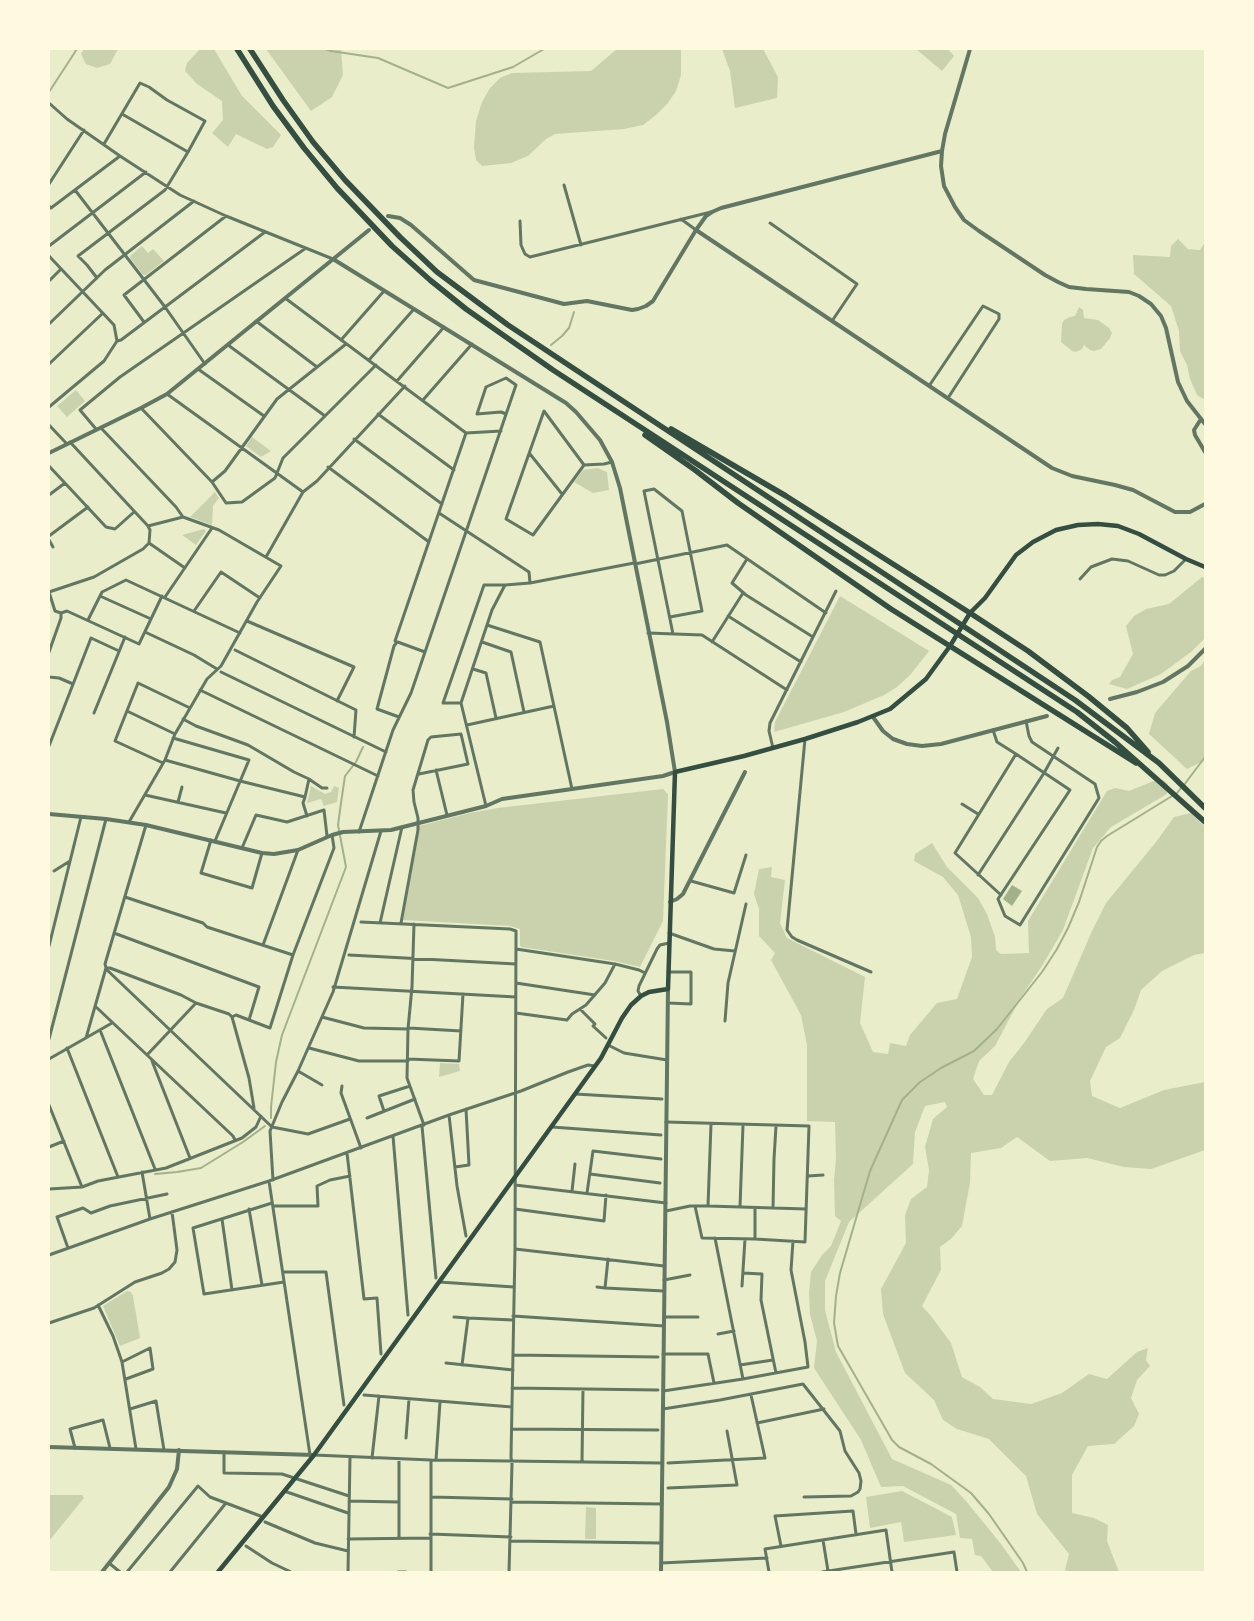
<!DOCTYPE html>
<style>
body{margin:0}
#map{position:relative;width:1254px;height:1621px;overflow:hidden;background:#e9edc9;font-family:Commissioner,sans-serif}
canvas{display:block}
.frame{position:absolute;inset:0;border:50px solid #fefae0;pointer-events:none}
</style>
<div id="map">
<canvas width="1254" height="1621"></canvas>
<div class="frame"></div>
</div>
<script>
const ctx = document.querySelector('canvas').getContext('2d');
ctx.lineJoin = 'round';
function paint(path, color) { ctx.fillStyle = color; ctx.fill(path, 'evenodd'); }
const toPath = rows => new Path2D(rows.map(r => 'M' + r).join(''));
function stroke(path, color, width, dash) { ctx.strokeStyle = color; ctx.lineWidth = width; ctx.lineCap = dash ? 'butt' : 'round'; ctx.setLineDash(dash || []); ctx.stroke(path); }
const green = toPath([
 [84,49,118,49,110,64,97,68,86,64,81,54],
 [200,49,214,49,242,96,281,135,273,147,267,149,236,134,228,147,212,133,223,120,222,101,197,84,185,71,187,63],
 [266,49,341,49,343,75,332,97,311,111],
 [617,49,681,49,681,75,676,91,668,103,656,115,643,125,624,129,555,134,546,139,528,156,511,163,482,166,476,160,474,148,476,121,482,102,490,88,500,78,512,73,591,71],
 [722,49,763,49,778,77,777,98,735,108,730,71],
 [916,49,948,49,954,56,942,71],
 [1178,239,1188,249,1200,250,1205,242,1205,400,1197,395,1190,379,1187,365,1180,351,1179,331,1171,306,1134,274,1133,255,1170,257,1171,246],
 [142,246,148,253,153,249,164,261,146,275,143,275,130,258,131,255],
 [1079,307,1083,310,1084,318,1098,320,1109,328,1112,333,1110,338,1101,349,1094,351,1090,350,1084,345,1082,349,1076,352,1072,351,1061,342,1062,324,1064,320,1070,317,1075,316],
 [76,390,85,401,67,417,57,406],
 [252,437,271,451,261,457,246,446],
 [598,468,607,472,609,490,593,493,574,482,583,470],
 [215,492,219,498,213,506,212,525,190,517],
 [204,529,206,531,196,545,182,535],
 [1202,577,1205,578,1205,638,1191,652,1161,674,1127,689,1109,684,1112,680,1120,677,1133,654,1126,626,1134,616,1146,609,1169,604],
 [840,596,929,651,911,674,897,687,884,695,844,712,774,732,775,722],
 [1205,660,1205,760,1187,769,1149,734,1155,713,1191,671,1201,666],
 [1156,780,1163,780,1168,784,1167,794,1111,827,1093,848,1063,930,1042,966,1021,997,995,1046,979,1061,973,1079,984,1095,992,1095,1009,1062,1024,1043,1047,1009,1063,998,1092,931,1106,903,1156,842,1174,817,1191,813,1205,827,1205,953,1194,955,1162,971,1141,990,1134,1010,1120,1038,1106,1047,1090,1081,1092,1096,1120,1108,1164,1090,1205,1082,1205,1150,1151,1169,1124,1167,1087,1158,1050,1161,1017,1137,1001,1148,971,1153,970,1183,962,1226,951,1239,940,1247,941,1270,922,1306,931,1316,951,1343,962,1377,980,1387,993,1399,1031,1404,1062,1393,1089,1374,1107,1379,1137,1352,1148,1348,1146,1360,1150,1366,1137,1380,1131,1398,1139,1414,1134,1426,1114,1444,1088,1446,1072,1475,1072,1513,1094,1518,1108,1525,1107,1541,1119,1572,1068,1572,1065,1570,1069,1554,1037,1514,1026,1476,989,1439,957,1429,943,1420,934,1400,905,1373,883,1314,881,1289,906,1243,905,1215,911,1199,927,1187,929,1170,925,1147,933,1119,947,1107,945,1102,925,1106,915,1132,913,1164,849,1222,825,1281,825,1310,836,1352,892,1459,951,1485,966,1501,1001,1544,1021,1572,993,1572,981,1556,975,1555,972,1539,960,1538,956,1514,903,1486,881,1487,861,1440,814,1368,817,1341,810,1314,809,1293,811,1272,822,1255,831,1246,841,1221,835,1216,834,1180,836,1158,835,1122,807,1121,807,1045,801,1015,771,960,775,953,759,936,759,909,754,894,759,869,772,867,771,877,785,880,780,923,787,938,865,977,860,1023,873,1052,888,1054,890,1043,906,1046,910,1035,937,1003,957,999,972,957,971,937,958,895,943,877,914,861,915,854,932,843,947,867,978,898,987,914,995,937,996,950,1001,954,1029,953,1028,921,1107,791,1115,788,1129,791],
 [311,786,325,794,331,792,334,786,339,788,337,802,324,806,321,799,307,803],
 [663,789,668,794,663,921,640,967,614,961,521,947,520,945,520,929,510,926,403,920,419,826,470,813,498,808],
 [440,1063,459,1064,460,1071,439,1077],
 [127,1291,131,1292,133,1296,140,1338,120,1346,103,1306],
 [902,1491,952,1517,956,1535,904,1542,901,1522,870,1528,866,1497],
 [49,1495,82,1495,84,1498,49,1541],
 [586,1507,596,1508,596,1539,585,1539]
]);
const water = toPath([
 [1012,885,1022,891,1012,906,1003,899]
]);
const stream = toPath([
 [325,49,331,51,378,58,448,88,513,67,544,49],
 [49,92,77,49],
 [551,345,562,336,569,328,574,312],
 [1184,785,1205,757],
 [271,1118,271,1107,276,1062,282,1035,346,867,338,825,341,803,345,776,356,762,363,747],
 [155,1174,177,1172,201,1168,243,1142,265,1126],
 [1027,1572,1023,1563,989,1514,971,1493,931,1464,899,1447,892,1440,838,1346,834,1323,836,1296,840,1273,870,1171,902,1100,920,1082,941,1068,974,1051,997,1029,1042,972,1057,949,1068,928,1079,902,1097,847,1101,841,1107,836,1177,793,1181,788]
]);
const minor = toPath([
 [49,103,67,119,120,156,180,195,226,216,333,259],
 [104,144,140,83,149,87,167,100,205,121,188,152],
 [49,184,84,130],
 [564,185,581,245],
 [75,190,165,307,205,364],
 [49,206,51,208,120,156],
 [681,219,696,230],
 [520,221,521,245,525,254,530,257,711,212],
 [770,223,857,284,832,321],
 [49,246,146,172],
 [49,256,114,325,117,341,104,361,49,407],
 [97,278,87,265,78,256,165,190,188,152,122,114],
 [49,281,61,269],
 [285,298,466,433,501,431],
 [256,321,317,367],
 [144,322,124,295,226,216],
 [49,324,105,270,194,201],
 [341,340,384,291],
 [117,341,121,340,265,232],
 [228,345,325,416],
 [369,360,414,309],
 [49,364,103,313],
 [198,369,264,416],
 [397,381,444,327],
 [929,386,983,306,999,314,999,319,948,398],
 [167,394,303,492],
 [423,400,472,344],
 [141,408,212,482,226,503,242,502,275,478,283,458,376,365],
 [378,414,454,470],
 [49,425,67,444],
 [101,428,176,507,183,517],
 [96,429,80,410,120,377,306,248],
 [466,433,395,641,425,652,516,385,506,378,486,387,477,414,501,412,506,414],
 [354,439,442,504],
 [530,454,562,494],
 [584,465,544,411,506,519,533,535,584,465,604,464,612,462],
 [49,466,106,527,115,529,134,512],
 [328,467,429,542],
 [212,482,225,471,277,399,346,344],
 [49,495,65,483],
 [439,513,529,572,530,583],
 [49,536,88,507],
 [49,540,53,547],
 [149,543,185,568],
 [266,557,303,492,317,481,405,386],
 [747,559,732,583,746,595,813,637],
 [635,564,727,545,826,613],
 [1080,579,1091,567,1112,559,1128,561,1159,575,1165,575,1174,571,1186,559],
 [49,592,94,577,143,549,149,543,150,530,148,526,70,442],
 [49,592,55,611,61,613],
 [100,596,151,619],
 [165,597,212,528],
 [194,611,221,572,260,598],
 [728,616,801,662],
 [670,617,702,611,682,511,654,489,644,491,673,634],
 [88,620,102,592,126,580,240,633],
 [247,621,354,667,337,701],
 [487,625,540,642,572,789],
 [145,632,194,655,217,669],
 [648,633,702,635,787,690],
 [397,642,394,646,377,709,399,717],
 [482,642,511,652,524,712],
 [712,642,743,593],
 [235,650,356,710,354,737],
 [49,652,61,618,61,613,67,611,139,644,162,596],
 [473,669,486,673,496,718],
 [221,672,386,752],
 [49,677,59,678,73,684],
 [200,690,378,776],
 [461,703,443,703,484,585,505,585],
 [127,711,175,734],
 [94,713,125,637],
 [183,719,196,726,248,745,294,772,309,779,305,797],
 [467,725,554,706],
 [993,730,997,742,1016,754,955,853,1001,895],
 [173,738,249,760,215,841],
 [805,739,787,930,792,937,797,940,871,972],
 [49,746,91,638,119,651],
 [773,748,769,731,770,723,836,591],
 [1016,754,1070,790,998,899,1005,916,1020,925,1099,798,1095,784,1032,742,1029,736,1026,721],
 [165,760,240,781,305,797,303,803,307,816],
 [163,763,115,741,138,683,190,708],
 [436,770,447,815],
 [309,779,322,788,327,788],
 [145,795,226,813],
 [178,802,182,787],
 [962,804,978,814],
 [486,806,461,703,492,610,505,585,530,583,634,563],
 [129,822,165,760,175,734,207,679,221,666,257,602,281,566,219,530,183,517,148,526],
 [359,832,393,730,411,693,425,652],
 [211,840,201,873,252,888,262,853],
 [242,848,256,815,287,822,324,810,327,836],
 [54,871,70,861],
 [978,875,1044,773,1058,748],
 [691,881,734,893,746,855],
 [125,897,203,923,207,927,293,955],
 [361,922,510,929,516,931,515,1249,511,1457,512,1464,509,1572],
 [380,923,402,827],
 [401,923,418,830,418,818,414,802,413,790,428,740,431,737,461,734,468,764,419,774],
 [414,924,412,987,408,1029,407,1078,424,1125],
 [114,933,259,987,249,1020],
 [669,933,714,949,735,951],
 [263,945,298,850],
 [49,946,81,817],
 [516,949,615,964,639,970,645,973],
 [349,955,516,964],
 [106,968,110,968,181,995,196,1003,229,1014,232,1017,236,1015,270,1028,293,955,334,848,332,835],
 [106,969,272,1127,308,1134,350,1119],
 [516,983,595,995],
 [333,987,516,997],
 [641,996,638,991,639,986,657,949,660,945,669,943],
 [668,1003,691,1004,691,972,668,972],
 [95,1006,233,1136,235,1140],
 [580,1009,595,1024,593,1026,606,1038],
 [516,1013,567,1020,572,1014,586,1005,605,983,615,964],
 [232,1017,249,1078,254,1108],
 [322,1017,364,1028,408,1029],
 [725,1021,728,983,746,904],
 [409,1028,461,1031],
 [100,1030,155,1169],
 [86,1038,106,968,105,964,146,825],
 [49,1039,106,819],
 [608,1045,624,1053,667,1060],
 [67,1048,118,1177],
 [309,1048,359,1061,408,1061],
 [147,1055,196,1003],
 [49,1059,112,1023],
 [408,1059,459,1061,463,994],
 [152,1061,190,1158],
 [298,1071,322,1085],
 [342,1086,341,1093,361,1148],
 [575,1094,662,1099],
 [49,1105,82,1187],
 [384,1111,379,1096,410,1086],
 [449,1115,457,1186,466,1236],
 [367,1118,415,1099],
 [666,1122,809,1126,805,1242,755,1239,702,1238,695,1206],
 [422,1126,436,1278],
 [552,1127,661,1135],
 [393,1136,408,1315],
 [49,1147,64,1141],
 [347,1153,364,1299,377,1298,381,1354],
 [455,1167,469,1165,466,1109],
 [142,1172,150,1219],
 [590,1174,660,1183],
 [808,1176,823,1175],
 [273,1180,270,1131,282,1102,298,1071,333,992,381,831],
 [269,1181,310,1455],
 [515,1185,666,1203],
 [49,1189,82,1187,98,1181,166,1168,242,1138,256,1127,261,1116],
 [572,1191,575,1164],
 [587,1193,593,1151,661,1159],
 [272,1203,193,1228,204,1294,284,1282],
 [273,1206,318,1206,317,1186,330,1180,350,1176],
 [708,1206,711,1124],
 [740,1207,743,1125],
 [773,1208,774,1159,776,1126],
 [249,1209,262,1285],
 [515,1209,604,1221,606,1195],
 [666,1211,690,1206,708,1206,806,1209],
 [222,1219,232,1290],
 [755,1239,755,1208],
 [68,1248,57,1217,83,1208,91,1213,110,1206,167,1194],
 [515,1249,664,1266],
 [49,1255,150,1219,269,1181,449,1115,521,1091,568,1072,588,1065,595,1066],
 [608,1259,605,1288,664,1291],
 [283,1272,326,1272,344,1405],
 [743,1273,762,1274,761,1300,776,1373],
 [664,1280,690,1275],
 [439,1282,514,1287],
 [742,1286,745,1239],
 [597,1287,605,1288],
 [98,1305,113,1336,122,1362,136,1449],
 [513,1316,664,1326],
 [454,1317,468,1318],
 [664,1317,698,1317],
 [49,1323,94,1308,135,1282,162,1273,169,1269,175,1262,177,1250,172,1212],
 [718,1334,734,1331],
 [663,1354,708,1354,714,1383],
 [513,1355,658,1357],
 [122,1362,150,1348,153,1369,126,1379],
 [446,1363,513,1370],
 [462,1365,468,1318,513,1320],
 [740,1365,773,1360],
 [743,1379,808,1367,805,1342,791,1270,793,1241],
 [512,1388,658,1390],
 [663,1391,743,1379,715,1238],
 [364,1395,512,1407],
 [130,1409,156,1401,164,1450],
 [663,1409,720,1400,803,1384,840,1431,845,1451,859,1473,861,1481,860,1489,858,1492,851,1496,804,1497],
 [757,1423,824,1409],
 [512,1429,658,1430],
 [406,1438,409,1399],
 [75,1448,70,1429,103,1420,110,1448],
 [224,1452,224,1473,282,1474,349,1496],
 [314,1455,431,1460,662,1463],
 [372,1458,379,1396],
 [436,1460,440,1402],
 [582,1462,583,1389],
 [668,1463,765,1458,751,1395],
 [668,1488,737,1485,727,1431],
 [284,1491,348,1513],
 [431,1497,512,1499],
 [349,1501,399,1502],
 [512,1502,662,1504],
 [265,1522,315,1543,348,1551],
 [430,1534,511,1537],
 [399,1538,399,1459],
 [348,1539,430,1538],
 [823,1540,828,1571],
 [511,1541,661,1543],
 [246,1546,272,1563,291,1572],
 [781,1546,775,1516,853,1511,856,1534],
 [109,1563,120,1572],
 [661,1563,767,1558],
 [127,1572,198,1486,210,1497,263,1517],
 [170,1572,226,1503],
 [348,1572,350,1457],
 [398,1572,406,1572],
 [431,1572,431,1460],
 [769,1572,765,1549,886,1530,892,1572],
 [822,1572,954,1552,957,1572]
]);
const tertiary = toPath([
 [970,49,945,134,942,151,941,166,944,186,955,207,964,220,979,231,1045,275,1058,282,1069,287,1086,289,1129,292,1139,296,1151,304,1161,316,1166,328,1178,382,1187,401,1205,424],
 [388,216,400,218,411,225,474,280,564,304,587,301,632,310,638,309,646,306,653,301,696,230,706,216,712,212,721,208,942,151],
 [696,230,1052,468,1072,476,1115,485,1133,490,1175,512,1190,512,1205,504],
 [1201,419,1194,430,1195,435,1205,452],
 [49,453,141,408,167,394,369,230],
 [1110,699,1137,692,1163,682,1188,666,1205,649],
 [873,717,883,731,893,739,907,744,922,746,941,744,1047,716],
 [49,814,106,819,146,825,262,853,274,854,298,850,332,835,343,832,391,830,486,806,502,799,663,776,675,772,667,722,620,488,612,462,600,440,576,412,566,403,333,259],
 [670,902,677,899,683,894,745,772],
 [49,1447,314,1455],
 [102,1572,169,1487,177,1469,179,1450],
 [661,1572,668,989]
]);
const secondary = toPath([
 [218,1572,314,1455,601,1058,622,1018,631,1005,641,996,649,992,668,989,675,772,744,756,805,739,858,722,890,709,926,679,950,646,970,613,985,598,1016,555,1033,542,1056,530,1078,525,1098,524,1118,526,1139,534,1186,559,1205,567]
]);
const motorway = toPath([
 [237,49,273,106,304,148,337,188,392,246,430,280,466,309,553,370,1077,712,1115,742,1205,822],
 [250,49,283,100,313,142,345,180,400,237,437,272,508,325,1075,700,1159,763,1205,808],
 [671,429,786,496,970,613,1028,651,1088,696,1127,728,1148,752],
 [645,435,695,470,738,503,891,609,1136,763]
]);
paint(green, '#cad2ad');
paint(water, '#a3b18a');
stroke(stream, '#a3b18a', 2);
stroke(minor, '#617663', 3);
stroke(tertiary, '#617663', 4);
stroke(secondary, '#344e41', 4.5);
stroke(motorway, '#344e41', 5.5);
</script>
